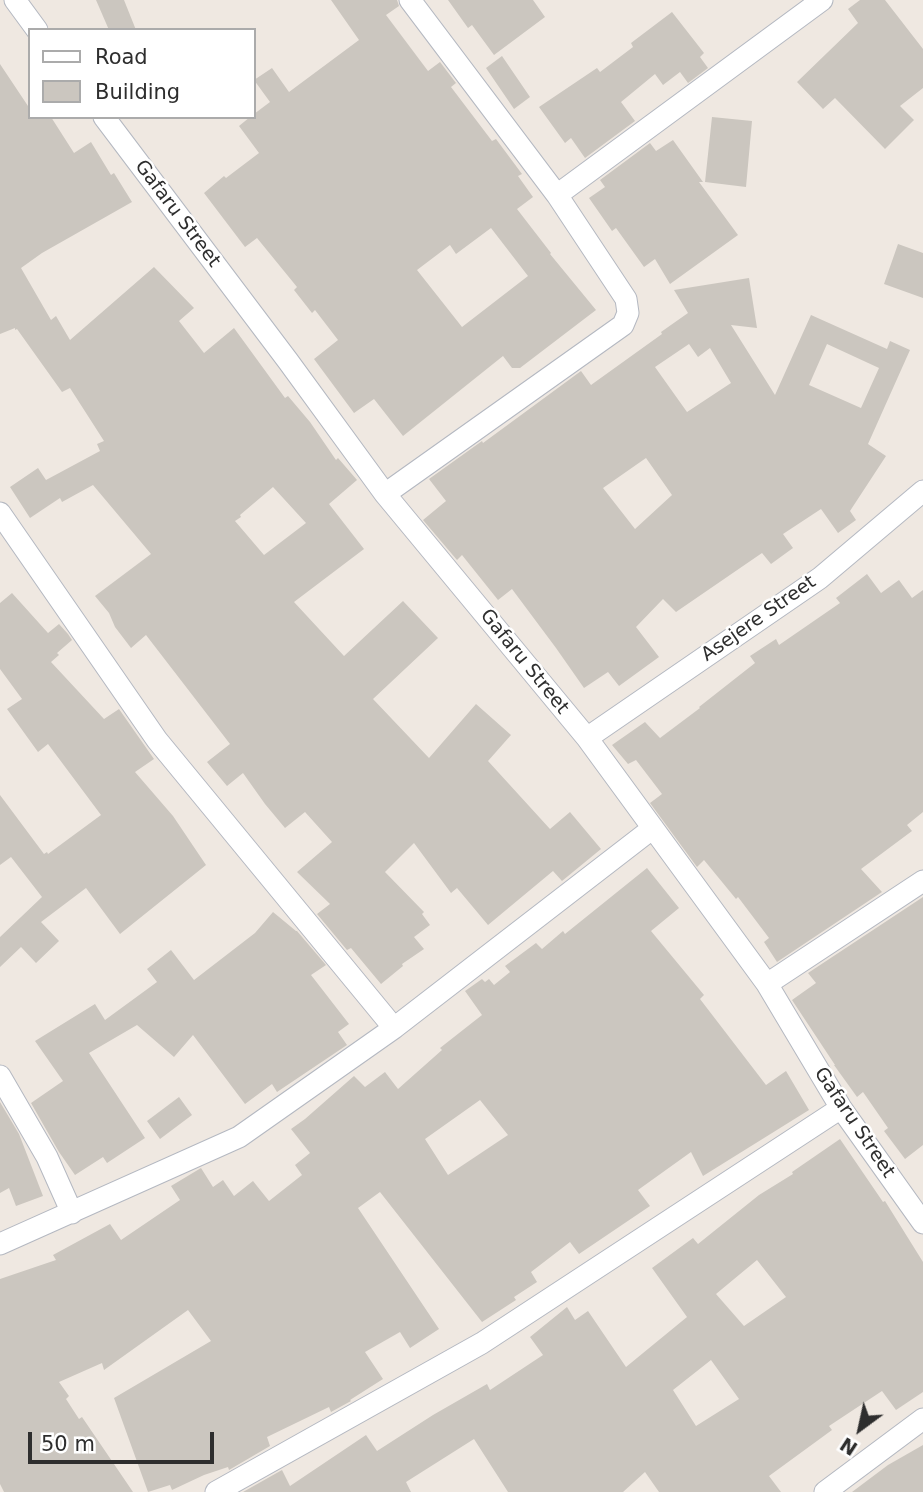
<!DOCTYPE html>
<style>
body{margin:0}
#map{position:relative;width:923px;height:1492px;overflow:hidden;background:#efe8e1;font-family:"DejaVu Sans",sans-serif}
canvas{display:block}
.legend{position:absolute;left:28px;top:28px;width:228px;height:91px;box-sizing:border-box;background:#fff;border:2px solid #ababab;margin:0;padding:9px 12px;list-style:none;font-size:21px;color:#2e2e2e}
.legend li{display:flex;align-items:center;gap:14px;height:35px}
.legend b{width:35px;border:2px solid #ababab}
.north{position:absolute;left:825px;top:1394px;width:70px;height:70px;-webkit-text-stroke:5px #fff;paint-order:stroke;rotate:213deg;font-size:19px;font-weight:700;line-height:28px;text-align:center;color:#2e2e2e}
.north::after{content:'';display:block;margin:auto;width:24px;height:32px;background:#2e2e2e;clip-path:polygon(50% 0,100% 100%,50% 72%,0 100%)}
.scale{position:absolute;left:28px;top:1432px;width:186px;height:32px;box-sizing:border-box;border:4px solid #2e2e2e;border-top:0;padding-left:9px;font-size:21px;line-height:24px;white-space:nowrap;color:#2e2e2e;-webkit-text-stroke:5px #fff;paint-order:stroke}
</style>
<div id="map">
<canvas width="923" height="1492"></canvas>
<ul class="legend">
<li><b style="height:9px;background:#fff"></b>Road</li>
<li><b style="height:19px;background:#cbc6bf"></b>Building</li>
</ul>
<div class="north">N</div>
<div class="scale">50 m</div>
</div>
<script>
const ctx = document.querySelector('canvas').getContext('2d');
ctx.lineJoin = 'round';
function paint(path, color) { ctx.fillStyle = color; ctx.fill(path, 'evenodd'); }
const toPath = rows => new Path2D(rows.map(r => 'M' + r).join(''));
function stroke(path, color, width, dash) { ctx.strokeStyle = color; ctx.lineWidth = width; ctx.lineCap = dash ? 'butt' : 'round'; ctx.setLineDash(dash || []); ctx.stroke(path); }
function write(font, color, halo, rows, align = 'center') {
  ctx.font = font + ' "DejaVu Sans",sans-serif'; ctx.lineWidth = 5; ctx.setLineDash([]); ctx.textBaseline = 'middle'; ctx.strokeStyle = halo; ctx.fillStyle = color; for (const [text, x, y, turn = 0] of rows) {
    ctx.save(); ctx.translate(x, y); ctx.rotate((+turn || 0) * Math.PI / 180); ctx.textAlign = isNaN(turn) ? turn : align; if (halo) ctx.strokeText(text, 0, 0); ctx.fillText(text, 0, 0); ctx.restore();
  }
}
const building = toPath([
 [96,0,124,0,136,30,109,30],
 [331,0,397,0,399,6,386,15,428,71,440,62,456,83,451,87,492,141,496,139,522,174,518,176,533,197,517,209,551,253,550,254,596,310,520,368,512,368,503,356,403,436,374,399,354,413,314,359,338,340,315,310,312,313,294,290,297,287,257,238,245,247,204,193,224,176,226,178,259,153,239,126,250,117,254,117,254,114,270,102,254,80,272,68,289,92,359,40],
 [491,228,528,276,462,327,417,270,450,245,456,254],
 [448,0,533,0,545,17,494,55,472,25,468,28],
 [860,0,885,0,923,49,923,88,900,106,914,120,885,149,835,98,823,109,797,82,858,23,848,9],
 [672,12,704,53,700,57,708,68,688,83,680,72,663,85,655,74,621,102,635,121,585,158,571,138,565,143,539,107,597,68,600,72,633,47,631,43],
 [502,56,530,97,514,109,486,68],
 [0,64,30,109,30,117,51,117,74,153,91,142,111,175,114,173,132,202,42,253,21,268,51,320,56,316,70,340,154,267,194,308,179,321,204,353,234,328,285,398,288,396,310,422,336,460,338,458,357,480,329,504,364,549,294,602,344,656,403,601,438,638,373,699,429,758,476,704,511,735,488,761,550,829,570,812,601,849,562,881,553,871,488,925,457,888,451,893,414,843,385,872,424,912,422,914,430,925,414,937,424,949,402,964,403,966,381,984,351,948,347,950,317,914,330,904,297,872,332,842,305,812,285,828,265,804,243,773,227,786,207,762,230,744,146,635,131,648,115,627,109,613,95,596,151,554,93,485,62,502,60,498,30,518,10,487,38,468,46,480,100,451,97,444,104,441,70,388,62,392,17,329,15,330,15,328,0,334],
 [273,487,306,523,264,555,235,521,241,517,240,515],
 [712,117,752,121,746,187,705,182],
 [673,140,703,182,699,182,738,235,670,284,655,259,644,267,616,228,612,231,589,198,605,187,600,180,650,143,656,151],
 [898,244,923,253,923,298,884,284],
 [749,278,757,328,731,325,775,395,811,315,887,349,890,341,910,350,868,444,886,456,850,511,856,520,838,533,821,509,783,534,793,548,771,564,762,553,676,612,663,599,636,627,659,657,619,686,608,672,584,688,556,648,512,589,498,600,462,555,457,560,423,520,446,501,429,479,482,441,483,443,581,371,591,385,662,334,661,332,688,313,674,290],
 [689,344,698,357,710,348,731,383,687,412,655,367],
 [827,344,879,368,861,408,809,385],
 [646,458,672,495,635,529,603,488],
 [867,574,881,593,899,580,912,598,923,590,923,812,907,825,912,831,861,869,882,892,777,962,764,942,769,938,738,897,736,899,704,860,697,867,650,803,662,794,636,760,628,764,612,745,645,722,660,738,700,708,699,707,755,663,750,656,776,639,779,645,840,603,836,598],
 [12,593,48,633,59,624,68,634,72,640,57,653,59,655,51,662,104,719,119,709,154,759,135,772,173,816,206,865,120,934,86,888,41,922,59,941,36,963,21,947,0,967,0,937,42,897,11,857,0,865,0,795,44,854,47,852,48,854,101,815,48,744,38,752,7,709,22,699,0,669,0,603],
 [647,868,679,908,651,931,704,995,700,999,766,1085,786,1071,809,1110,703,1176,691,1152,638,1190,650,1206,579,1254,570,1242,531,1272,537,1282,514,1297,516,1300,482,1322,380,1192,358,1208,439,1329,410,1348,400,1332,365,1352,383,1379,350,1400,351,1401,331,1412,329,1407,267,1437,270,1446,229,1470,228,1467,204,1475,172,1490,170,1485,148,1492,114,1398,211,1341,188,1310,104,1370,102,1363,59,1382,69,1396,66,1399,79,1419,82,1417,133,1492,4,1492,0,1484,0,1279,56,1260,53,1255,110,1224,121,1240,180,1200,171,1186,201,1168,213,1187,223,1180,234,1196,253,1181,269,1201,302,1175,295,1165,310,1153,291,1129,305,1119,354,1076,365,1087,385,1072,398,1089,442,1050,440,1048,482,1015,465,991,482,979,485,982,489,979,494,985,510,972,505,966,536,943,542,949,563,931,565,934],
 [480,1100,508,1135,448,1175,425,1139],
 [923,897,923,1145,905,1159,884,1131,888,1128,863,1092,857,1097,834,1065,835,1065,792,1000,816,983,808,973],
 [273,912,296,931,297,931,326,965,311,975,349,1024,338,1032,347,1045,277,1092,272,1084,245,1104,193,1035,174,1057,137,1025,89,1053,145,1138,107,1163,103,1157,75,1175,59,1152,31,1103,63,1081,35,1041,95,1004,105,1020,157,982,147,969,171,950,194,980,255,933],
 [179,1097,192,1115,160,1139,147,1121],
 [0,1102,19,1134,43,1196,16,1206,9,1188,0,1193],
 [840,1139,883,1202,885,1201,923,1262,923,1392,896,1410,882,1391,829,1426,832,1430,769,1476,781,1492,659,1492,645,1472,623,1492,508,1492,474,1439,406,1482,411,1492,243,1492,282,1470,290,1486,366,1435,377,1451,433,1415,487,1384,490,1390,543,1355,530,1337,567,1307,575,1320,588,1311,626,1367,687,1317,652,1268,693,1238,698,1244,759,1195,793,1174,792,1172],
 [757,1260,786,1297,744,1326,716,1294],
 [711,1360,739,1399,696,1426,673,1390],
 [923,1445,923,1492,852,1492,888,1465]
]);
const minor = toPath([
 [15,0,37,30],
 [104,117,288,361,385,494,587,738,767,984,841,1108,923,1223],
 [557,195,822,0],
 [385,494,623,325,628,313,626,299,557,195,410,0],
 [0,513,157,740,394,1028],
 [587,738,820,578,923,491],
 [767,984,923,881],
 [0,1076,47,1157,72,1213],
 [0,1244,239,1137,394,1028,653,828],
 [216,1492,482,1343,841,1108],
 [825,1492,923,1419]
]);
const streetNames = [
 ["Gafaru Street",177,214,53],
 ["Asejere Street",759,619,-35],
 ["Gafaru Street",524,662,51],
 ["Gafaru Street",854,1123,56]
];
paint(building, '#cbc6bf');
stroke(minor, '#b4b8c1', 23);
stroke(minor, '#fff', 21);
write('19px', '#2e2e2e', '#fff', streetNames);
</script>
